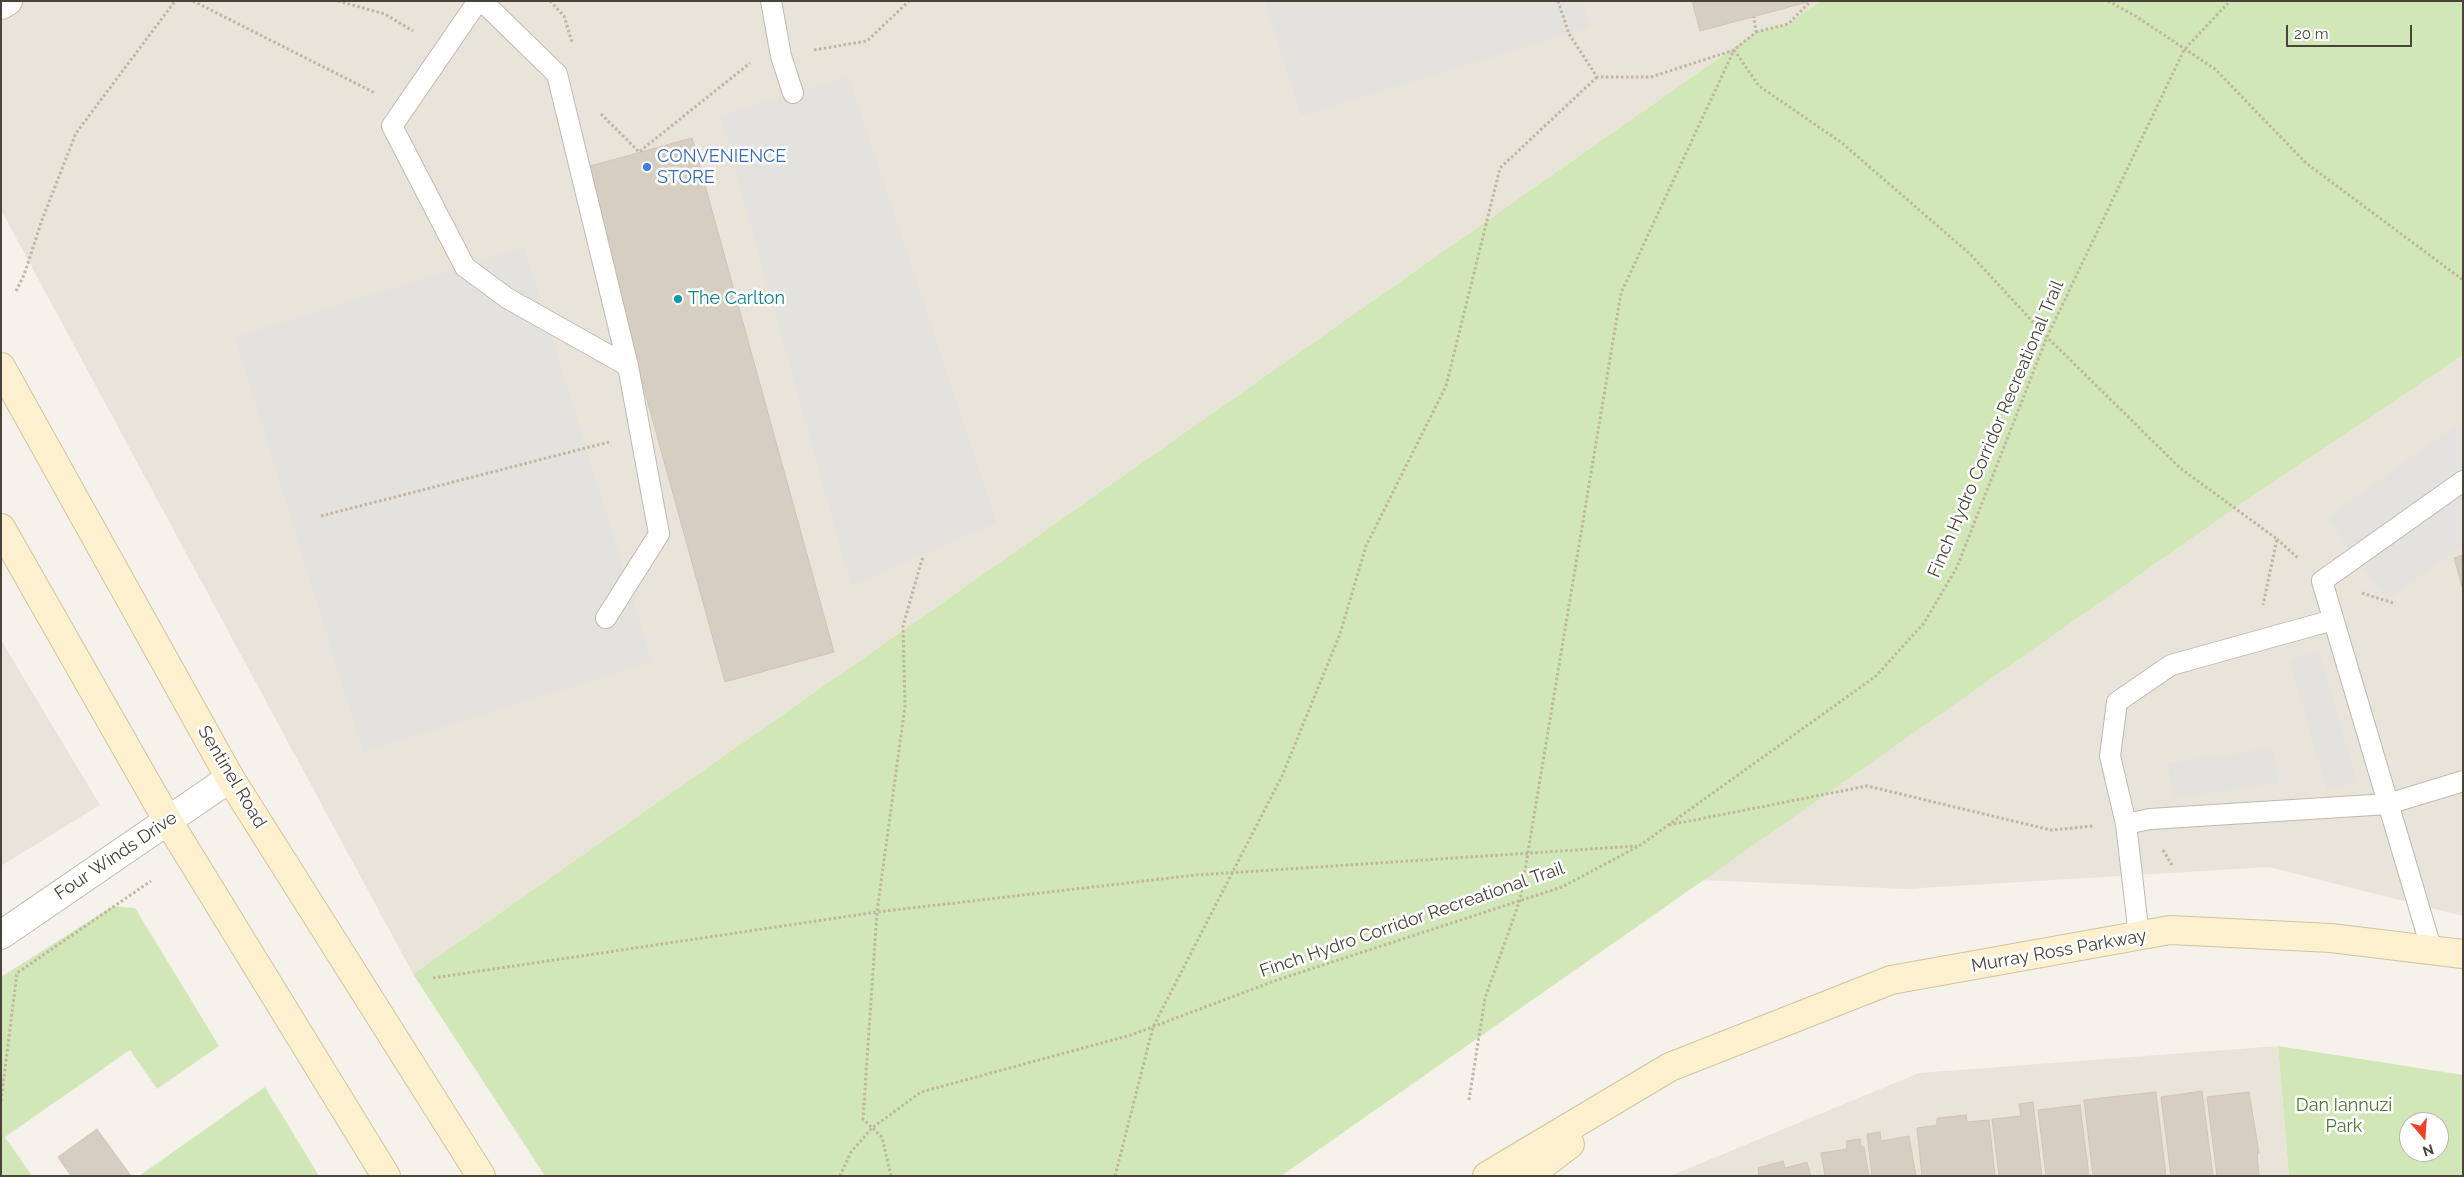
<!DOCTYPE html>
<style>
body{margin:0}
#map{position:relative;width:2464px;height:1177px;overflow:hidden;background:#f5f2ec;font-family:Raleway,sans-serif}
canvas{display:block}
.frame{position:absolute;inset:0;border:2px solid #494339;pointer-events:none}
.north{position:absolute;left:2399px;top:1112px;width:50px;height:50px;box-sizing:border-box;background:#fff;border:1px solid #b6b4b0;border-radius:50%;rotate:162deg;font-size:14px;font-weight:700;line-height:20px;text-align:center;color:#494339}
.north::after{content:'';display:block;margin:auto;width:18px;height:22px;background:#ef4329;clip-path:polygon(50% 0,100% 100%,50% 72%,0 100%)}
.scale{position:absolute;left:2286px;top:25px;width:126px;height:22px;box-sizing:border-box;border:2px solid #494339;border-top:0;padding-left:6px;font-size:15px;line-height:18px;white-space:nowrap;color:#494339;-webkit-text-stroke:4px #fff;paint-order:stroke}
</style>
<div id="map">
<canvas width="2464" height="1177"></canvas>
<div class="frame"></div>
<div class="north">N</div>
<div class="scale">20 m</div>
</div>
<script>
const ctx = document.querySelector('canvas').getContext('2d');
ctx.lineJoin = 'round';
function paint(path, color) { ctx.fillStyle = color; ctx.fill(path, 'evenodd'); }
const toPath = rows => new Path2D(rows.map(r => 'M' + r).join(''));
function stroke(path, color, width, dash) { ctx.strokeStyle = color; ctx.lineWidth = width; ctx.lineCap = dash ? 'butt' : 'round'; ctx.setLineDash(dash || []); ctx.stroke(path); }
function write(font, color, halo, rows, align = 'center') {
  ctx.font = font + ' Raleway,sans-serif'; ctx.lineWidth = 5; ctx.setLineDash([]); ctx.textBaseline = 'middle'; ctx.strokeStyle = halo; ctx.fillStyle = color; for (const [text, x, y, turn = 0] of rows) {
    ctx.save(); ctx.translate(x, y); ctx.rotate((+turn || 0) * Math.PI / 180); ctx.textAlign = isNaN(turn) ? turn : align; if (halo) ctx.strokeText(text, 0, 0); ctx.fillText(text, 0, 0); ctx.restore();
  }
}
const residential = toPath([
 [1,1,1820,1,1788,24,1756,32,413,974,1,210],
 [2463,355,2463,916,2269,867,1905,889,1703,880,2235,508],
 [1,640,100,805,1,866],
 [2278,1046,2289,1176,1670,1176,1919,1073]
]);
const green = toPath([
 [1820,1,2463,1,2463,355,2235,508,1281,1176,545,1176,413,974,1756,32,1788,24],
 [113,906,135,908,219,1046,157,1089,130,1050,5,1137,32,1176,1,1176,1,977],
 [2278,1046,2463,1075,2463,1176,2289,1176],
 [2409,1122,2439,1122,2439,1152,2409,1152],
 [265,1087,319,1176,139,1176]
]);
const parking = toPath([
 [1265,1,1582,1,1590,27,1301,116],
 [848,76,997,523,851,586,720,115],
 [524,247,652,662,363,752,235,337],
 [2463,420,2463,546,2387,600,2327,518],
 [2319,651,2357,782,2327,791,2289,659],
 [2273,748,2278,783,2173,798,2168,763]
]);
const building = toPath([
 [1692,1,1808,1,1808,2,1700,31,1692,1],
 [692,138,834,652,725,682,583,168,692,138],
 [2463,555,2463,590,2454,558,2463,555],
 [2202,1091,2213,1176,2171,1176,2161,1097,2202,1091],
 [2156,1092,2166,1176,2093,1176,2084,1100,2156,1092],
 [2249,1092,2259,1153,2257,1153,2259,1176,2217,1176,2207,1097,2249,1092],
 [2033,1102,2042,1176,1999,1176,1992,1119,2021,1116,2019,1104,2033,1102],
 [2080,1105,2089,1176,2046,1176,2038,1110,2080,1105],
 [1966,1115,1967,1122,1989,1120,1995,1176,1922,1176,1917,1128,1937,1125,1937,1118,1966,1115],
 [97,1129,131,1176,71,1176,58,1157,97,1129],
 [1880,1132,1881,1141,1909,1136,1916,1176,1872,1176,1867,1134,1880,1132],
 [1860,1139,1861,1147,1864,1147,1869,1176,1825,1176,1821,1153,1847,1149,1846,1141,1860,1139],
 [1783,1161,1785,1168,1807,1162,1811,1176,1759,1176,1758,1168,1783,1161]
]);
const path = toPath([
 [193,1,375,93],
 [338,1,385,14,413,31],
 [550,1,564,16,572,42],
 [1558,1,1569,34,1597,77,1651,77,1734,50,1756,32,1754,17],
 [2108,1,2137,17,2215,69,2306,163,2463,280],
 [1756,32,1788,24,1811,1],
 [814,50,867,41,909,1],
 [1734,50,1759,86,1842,143,1970,254,2047,337,2180,468,2277,539,2263,605],
 [601,114,639,152,750,63],
 [16,291,24,275,42,220,76,133,175,1],
 [321,516,609,442],
 [2277,539,2299,559],
 [2362,593,2393,603],
 [1669,825,1867,786,2051,830,2093,826],
 [2163,850,2172,865],
 [433,978,877,912,1196,875,1637,846],
 [1469,1100,1485,998,1520,900,1621,293,1734,50],
 [1,1101,17,973,151,881],
 [840,1176,851,1152,872,1128,921,1092,1131,1035,1277,980,1562,887,1639,846,1876,676,1924,623,1957,567,2047,337,2184,50,2230,1],
 [891,1176,882,1137,863,1119,877,912,905,706,903,626,923,556],
 [1115,1176,1153,1027,1282,776,1340,634,1366,546,1446,386,1500,168,1597,77]
]);
const lane = toPath([
 [478,1,392,126,465,267,507,298,628,366,659,534,606,618],
 [482,1,557,74,628,366],
 [771,1,781,56,793,93],
 [2126,824,2110,756,2117,702,2171,665,2333,620],
 [2139,936,2126,824,2150,819,2388,804,2463,781],
 [2432,951,2322,581,2463,481]
]);
const street = toPath([
 [1,5,8,1],
 [1,935,230,778]
]);
const secondary = toPath([
 [1,367,230,778,481,1176],
 [1,528,168,821,386,1176],
 [1487,1176,1670,1067,1891,980,2170,930,2331,938,2463,954],
 [1528,1176,1570,1144]
]);
const markers = [
 [647,167,5,"#3f7fe0"],
 [678,299,5,"#0f9aa8"]
];
const shopNames = [
 ["CONVENIENCE",657,157],
 ["STORE",657,178]
];
const cultureNames = [
 ["The Carlton",688,299]
];
const streetNames = [
 ["Finch Hydro Corridor Recreational Trail",1996,429,-67],
 ["Sentinel Road",232,777,59],
 ["Four Winds Drive",116,856,-34],
 ["Finch Hydro Corridor Recreational Trail",1412,920,-19],
 ["Murray Ross Parkway",2059,951,-10]
];
const parkNames = [
 ["Dan Iannuzi",2344,1106],
 ["Park",2344,1127]
];
paint(residential, '#e9e4da');
paint(green, '#d2e7b7');
paint(parking, '#e4e2df');
paint(building, '#d6cec1');
stroke(building, '#d1c5b5', 1);
stroke(lane, '#c0baae', 22);
stroke(street, '#c0baae', 30);
stroke(secondary, '#d2c49e', 30);
stroke(path, '#c1b5a0', 3, [2.5, 2.5]);
stroke(lane, '#fff', 20);
stroke(street, '#fff', 28);
stroke(secondary, '#fcf0ce', 28);
for (const [x, y, r, color] of markers) { const dot = new Path2D(); dot.arc(x, y, r, 0, 2 * Math.PI); ctx.fillStyle = color; ctx.fill(dot); stroke(dot, '#fff', 2); }
write('18px', '#366cbe', '#fff', shopNames, 'left');
write('18px', '#0d838f', '#fff', cultureNames, 'left');
write('18px', '#494339', '#fff', streetNames);
write('18px', '#4c792f', '#fff', parkNames);
</script>
